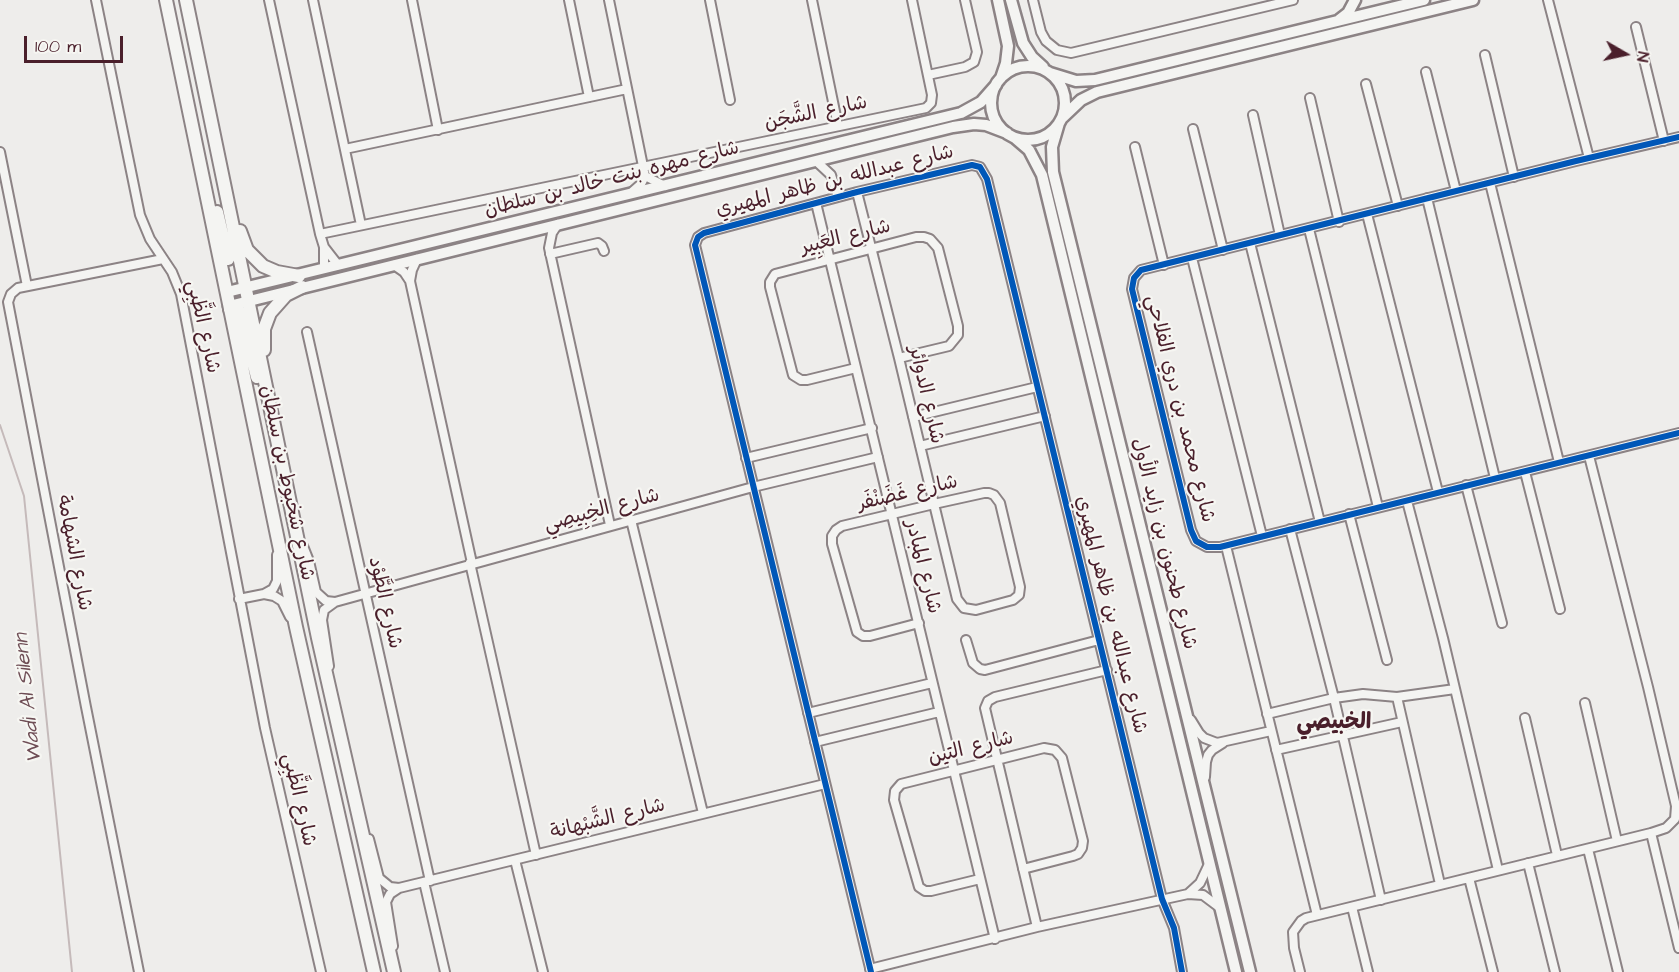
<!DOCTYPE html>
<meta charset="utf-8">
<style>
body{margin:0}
#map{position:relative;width:1679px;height:972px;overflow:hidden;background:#eeedeb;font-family:"Architects Daughter",sans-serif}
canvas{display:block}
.north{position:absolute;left:1595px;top:24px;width:60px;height:60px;-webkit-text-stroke:4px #f6f6f2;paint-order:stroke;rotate:99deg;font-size:16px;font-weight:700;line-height:24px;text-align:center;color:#4a1f2b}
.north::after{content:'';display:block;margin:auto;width:21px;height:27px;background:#4a1f2b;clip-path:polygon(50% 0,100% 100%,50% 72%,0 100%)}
.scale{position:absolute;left:24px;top:36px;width:99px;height:27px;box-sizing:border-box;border:3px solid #4a1f2b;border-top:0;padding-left:8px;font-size:18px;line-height:21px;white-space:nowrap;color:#4a1f2b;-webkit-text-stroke:4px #f6f6f2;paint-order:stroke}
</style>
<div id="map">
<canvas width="1679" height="972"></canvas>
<div class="north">N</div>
<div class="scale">100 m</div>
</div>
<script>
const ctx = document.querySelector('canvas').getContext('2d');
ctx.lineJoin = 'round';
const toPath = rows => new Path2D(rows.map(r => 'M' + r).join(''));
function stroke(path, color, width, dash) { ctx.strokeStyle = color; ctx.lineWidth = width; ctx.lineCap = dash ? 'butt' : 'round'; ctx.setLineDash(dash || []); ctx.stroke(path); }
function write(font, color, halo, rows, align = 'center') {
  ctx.font = font + ' "Architects Daughter","Playpen Sans Arabic",sans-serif'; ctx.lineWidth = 4.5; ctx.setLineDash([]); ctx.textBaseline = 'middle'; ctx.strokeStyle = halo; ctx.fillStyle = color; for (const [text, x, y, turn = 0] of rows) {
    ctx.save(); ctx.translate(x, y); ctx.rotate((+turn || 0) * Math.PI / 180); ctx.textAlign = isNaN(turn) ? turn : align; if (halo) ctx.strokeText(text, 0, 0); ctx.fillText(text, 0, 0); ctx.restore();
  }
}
const stream = toPath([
 [0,425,24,496,72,972]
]);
const street = toPath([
 [96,0,140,215,150,239,172,272,181,294,265,728,321,972],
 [269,0,320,234,324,247,338,265],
 [313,0,361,225],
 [412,0,438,130],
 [569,0,589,97],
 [609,0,645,176,641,184,633,191],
 [710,0,730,100],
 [812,0,838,126],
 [1033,0,1041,32,1046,41,1057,50,1071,53,1293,0],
 [1548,0,1589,158],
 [1636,27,1664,141],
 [1485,55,1514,177],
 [1426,72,1456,191],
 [928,75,965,67,974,62,977,52,965,0],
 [1366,84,1398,206],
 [1310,98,1339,222],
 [1253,115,1280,235],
 [1193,129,1223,250],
 [1679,137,1576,161,1141,270,1134,278,1132,289,1191,530,1196,541,1207,547,1220,547,1679,433],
 [1135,147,1164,265],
 [345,149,627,89],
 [0,152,27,286],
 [816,161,831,175,838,197],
 [645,176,665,186],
 [1490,183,1559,462],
 [857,192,899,358,934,504,957,599,964,608,976,610,1013,600,1019,595,1020,587,1000,503,994,495,989,493,984,493,934,504,842,526,836,530,832,536,832,544,857,632,863,636,870,636,919,623],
 [1427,198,1495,478],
 [816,203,995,939],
 [1367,214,1438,492],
 [558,224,552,233,549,248,610,525],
 [1309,229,1378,507],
 [320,234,926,108,931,103,932,95,912,0],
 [1250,243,1320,522],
 [550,254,598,243,602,246,604,251],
 [1192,258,1262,536],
 [417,259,412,270,410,281,472,563],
 [394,265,404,272,410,281],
 [324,268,324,247],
 [307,332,430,881],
 [856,368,807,380,801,380,793,375,770,287,770,282,775,274,916,237,924,237,930,239,938,248,958,326,958,335,949,346,899,358],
 [913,417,1037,387],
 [920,446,1045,416],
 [746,458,872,428],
 [1525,472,1560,609],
 [1466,485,1502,623],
 [1407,501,1443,638,1498,870],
 [1349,514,1387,660],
 [631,520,703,813],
 [1290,529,1334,698,1381,900],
 [303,546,309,561,316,592,326,601,335,602],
 [1226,546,1317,915],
 [470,563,536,855],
 [264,594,274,596,282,601,290,617],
 [239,599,264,594,273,589,277,581,277,555],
 [966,640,973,663,980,669,985,670,1099,640],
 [329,666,322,620,324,610,335,602,753,487,878,457],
 [1397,697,1440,884],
 [1585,703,1617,841],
 [808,713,932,683],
 [1267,714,1334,698,1363,694,1397,697,1455,689],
 [1525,718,1557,855],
 [1191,720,1199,733,1204,738,1217,743,1271,731],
 [815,742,939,712],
 [1276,750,1402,722],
 [1205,777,1206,762,1208,755,1212,750,1223,743],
 [1651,833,1679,948],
 [369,839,379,878,390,887,399,888,825,784],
 [1588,849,1618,972],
 [515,860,543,972],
 [1528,863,1555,972],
 [1469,878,1493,972],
 [980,879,931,891,925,891,919,887,894,800,895,791,901,784,1044,748,1055,750,1062,758,1083,841,1082,848,1078,854,1073,856,1023,869],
 [424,882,445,972],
 [1188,894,1200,883,1209,864],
 [1352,907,1368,972],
 [1037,927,985,708,988,701,995,697,1107,670],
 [393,946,386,902,390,894,399,888],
 [870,969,1037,927,1188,894,1203,895,1219,907],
 [139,972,86,707,8,302,11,294,18,288,163,259],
 [871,972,695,245,698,237,704,233,857,192,972,165,980,167,987,179,1162,899,1174,928,1182,972],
 [1300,972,1294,948,1293,932,1301,921,1306,918,1651,833,1666,828,1675,819,1676,806,1648,687,1589,456]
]);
const secondary = toPath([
 [998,0,1008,46,1006,63,1001,78],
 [1011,0,1023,43,1032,57,1043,67],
 [1339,20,1348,13,1355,0],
 '991 103a37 37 0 1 1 74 0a37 37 0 1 1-74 0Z',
 [1050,73,1076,81,1095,80,1424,0],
 [1062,118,1081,100,1097,92,1473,0],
 [1059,123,1052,147,1053,172,1250,972],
 [1015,138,1029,150,1042,175,1236,972],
 [227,292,961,113,981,102,996,85],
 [229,306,953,127,974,124,986,125,1007,133]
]);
const primary = toPath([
 [166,0,296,627,374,972],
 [186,0,318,638,394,972],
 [217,212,228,259],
 [240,231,247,250,263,266,277,272,299,276],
 [230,310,237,309,241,314,257,377],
 [264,350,264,329,270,313,286,295,302,287]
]);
const cycleway = toPath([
 [1679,137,1576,161,1141,270,1134,278,1132,289,1191,530,1196,541,1207,547,1220,547,1679,433],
 [871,972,695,245,698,237,704,233,857,192,972,165,980,167,987,179,1162,899,1174,928,1182,972]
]);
const streetNames = [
 ["شارع الشَّجَن",816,114,-12],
 ["شارع مهره بنت خالد بن سلطان",612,180,-14],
 ["شارع عبدالله بن ظاهر المهيري",835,182,-14],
 ["شارع العَبِير",846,238,-14],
 ["شارع الظَّبِي",202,327,77],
 ["شارع الدوائر",925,395,77],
 ["شارع محمد بن دري الفلاحي",1179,409,76],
 ["شارع شخبوط بن سلطان",286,483,78],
 ["شارع غَضَنْفَر",908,494,-13],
 ["شارع الخِبِيصِي",602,511,-15],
 ["شارع طحنون بن زايد الأول",1163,544,76],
 ["شارع الشهامة",73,553,79],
 ["شارع المبادر",922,567,76],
 ["شارع الطَّوْد",384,603,77],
 ["شارع عبدالله بن ظاهر المهيري",1110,615,76],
 ["شارع التين",971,749,-14],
 ["شارع الظَّبِي",298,800,77],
 ["شارع الشَّبْهانة",608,820,-14]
];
const waterNames = [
 ["Wadi Al Silenn",29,698,-96]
];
const quarterNames = [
 ["الخبيصي",1334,723]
];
stroke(stream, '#c5baba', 2);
stroke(street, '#8c8385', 12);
stroke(secondary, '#8c8385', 15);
stroke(primary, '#8c8385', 16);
stroke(street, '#f4f4f2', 8);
stroke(secondary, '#f4f4f2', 10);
stroke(primary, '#f4f4f2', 12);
stroke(cycleway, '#0057b8', 6);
write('20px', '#4a1f2b', '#f6f6f2', streetNames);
write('italic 21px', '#6f4e56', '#f6f6f2', waterNames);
write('bold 22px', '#4a1f2b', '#f6f6f2', quarterNames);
</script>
